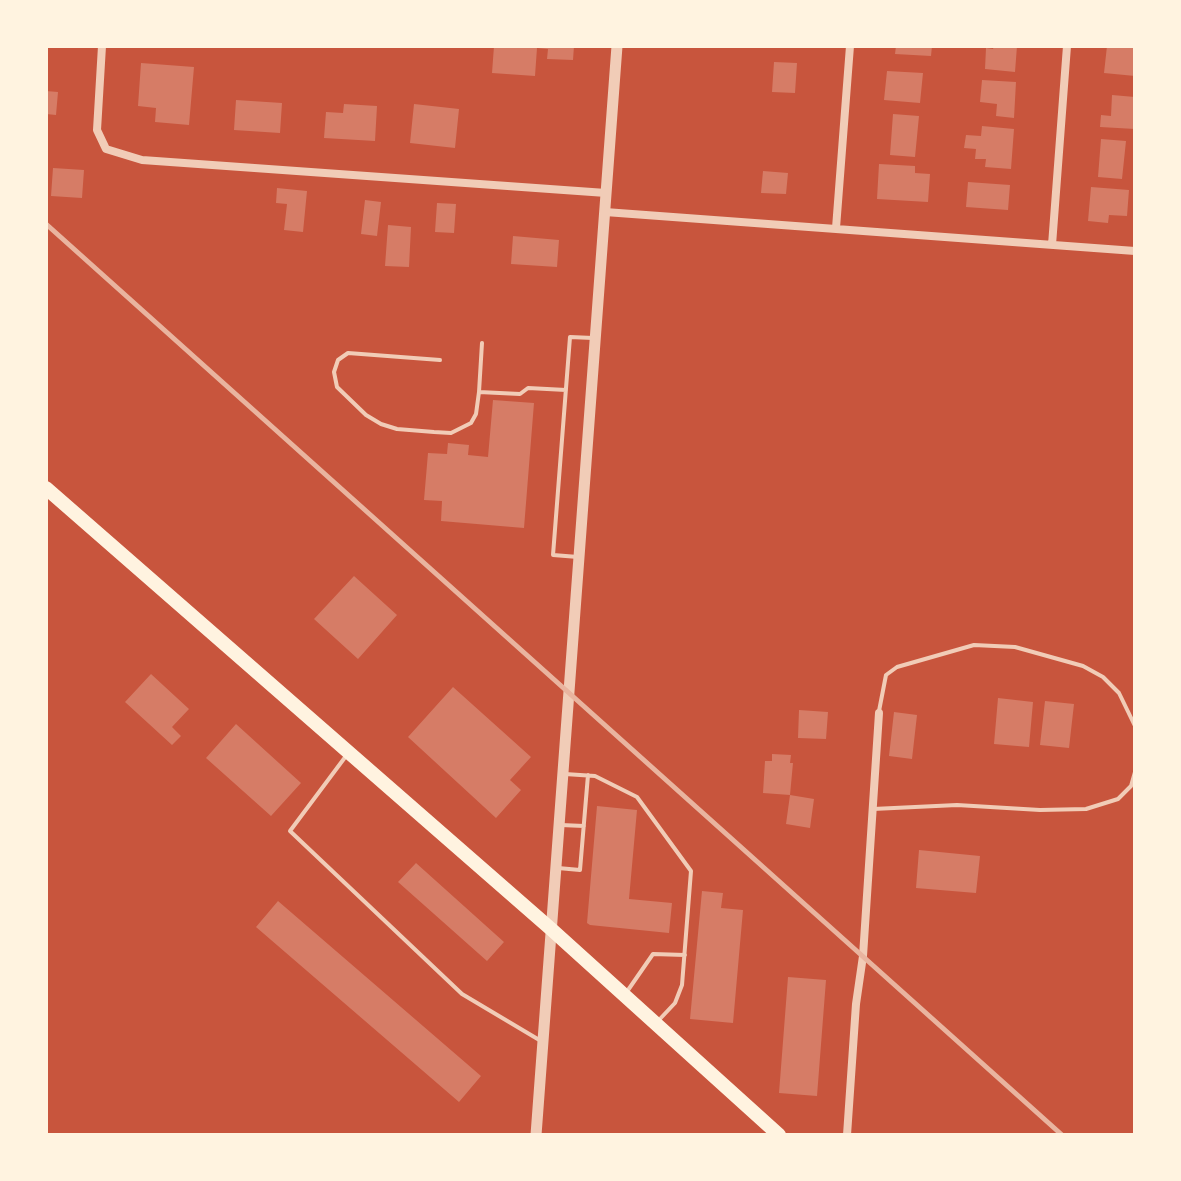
<!DOCTYPE html>
<style>
body{margin:0}
#map{position:relative;width:1181px;height:1181px;overflow:hidden;background:#c8553d;font-family:"DejaVu Sans",sans-serif}
canvas{display:block}
.frame{position:absolute;inset:0;border:48px solid #fff3e0;pointer-events:none}
</style>
<div id="map">
<canvas width="1181" height="1181"></canvas>
<div class="frame"></div>
</div>
<script>
const ctx = document.querySelector('canvas').getContext('2d');
ctx.lineJoin = 'round';
function paint(path, color) { ctx.fillStyle = color; ctx.fill(path, 'evenodd'); }
const toPath = rows => new Path2D(rows.map(r => 'M' + r).join(''));
function stroke(path, color, width, dash) { ctx.strokeStyle = color; ctx.lineWidth = width; ctx.lineCap = dash ? 'butt' : 'round'; ctx.setLineDash(dash || []); ctx.stroke(path); }
const building = toPath([
 [494,46,574,46,573,60,547,59,548,49,537,48,535,76,492,73],
 [896,46,932,46,931,56,895,54],
 [994,46,1017,46,1015,72,985,69,986,48,993,49],
 [1107,46,1135,46,1135,76,1104,73],
 [774,62,797,63,795,93,772,92],
 [141,63,194,67,189,125,155,122,156,108,138,106],
 [887,71,923,73,920,103,884,100],
 [982,80,1016,82,1014,118,996,116,997,104,980,102],
 [46,91,58,92,56,115,46,114],
 [1112,95,1135,97,1135,129,1100,127,1101,115,1111,116],
 [236,100,282,103,280,133,234,130],
 [344,104,377,106,375,141,324,138,326,112,343,113],
 [414,104,459,109,455,148,410,143],
 [893,114,919,116,915,157,890,155],
 [982,126,1014,129,1011,169,985,167,986,159,975,159,976,149,964,148,966,135,981,136],
 [1101,139,1126,141,1122,179,1098,177],
 [879,164,915,166,915,173,930,174,928,202,877,199],
 [53,168,84,170,82,198,51,196],
 [763,171,788,173,786,194,761,193],
 [968,182,1010,185,1008,210,966,207],
 [1091,187,1129,190,1127,216,1109,215,1108,223,1088,221],
 [277,188,307,191,303,232,284,230,287,204,276,203],
 [365,200,381,202,377,236,361,234],
 [437,203,456,204,454,233,435,232],
 [388,225,411,227,409,267,385,266],
 [513,236,559,240,557,267,511,264],
 [493,400,534,403,524,528,441,521,442,501,424,500,428,453,447,454,448,443,469,445,468,455,488,457],
 [354,576,397,615,358,659,314,619],
 [151,674,189,709,172,727,181,736,172,745,125,702],
 [453,687,531,757,510,780,521,790,496,818,408,737],
 [998,698,1033,702,1029,747,994,744],
 [1045,701,1074,704,1069,748,1040,745],
 [799,710,828,712,826,739,798,738],
 [894,712,917,715,912,759,889,756],
 [236,724,301,783,271,816,206,758],
 [772,754,791,755,790,763,793,763,790,795,763,793,765,761,772,761],
 [790,795,814,799,810,828,786,824],
 [597,806,637,810,629,899,672,903,669,933,590,925,587,923],
 [919,850,980,856,976,893,916,888],
 [416,863,504,942,487,961,398,882],
 [702,891,723,893,721,908,743,910,733,1023,690,1019],
 [278,901,481,1076,459,1102,256,927],
 [788,977,826,980,817,1096,779,1093]
]);
const service = toPath([
 [440,360,348,353,338,360,334,372,337,387,366,415,381,424,397,429,434,432,451,433,471,423,476,414,479,392,520,394,528,388,566,390],
 [479,392,482,343],
 [578,557,553,555,570,337,593,338],
 [879,711,886,675,897,667,974,645,1015,647,1083,666,1103,677,1119,693,1135,726],
 [346,756,290,831,462,994,541,1041],
 [565,774,595,776,637,797,691,871,682,985,675,1003,658,1021],
 [873,809,957,805,1040,810,1086,809,1118,799,1131,786,1135,772],
 [561,825,584,826],
 [558,868,580,870,588,775],
 [626,993,653,954,685,955]
]);
const minor = toPath([
 [102,46,97,130,106,149,142,160,606,193],
 [605,212,1135,251],
 [836,228,850,46],
 [1052,245,1067,46],
 [847,1135,856,1004,863,956,879,713]
]);
const tertiary = toPath([
 [536,1135,617,46]
]);
const primary = toPath([
 [46,488,551,929,779,1135]
]);
const rail = toPath([
 [46,224,1062,1135]
]);
paint(building, '#d67c66');
stroke(service, '#f1ccb7', 4);
stroke(minor, '#f1ccb7', 8);
stroke(tertiary, '#f1ccb7', 11);
stroke(primary, '#fff3e0', 14);
stroke(rail, '#e9b49f', 5);
</script>
